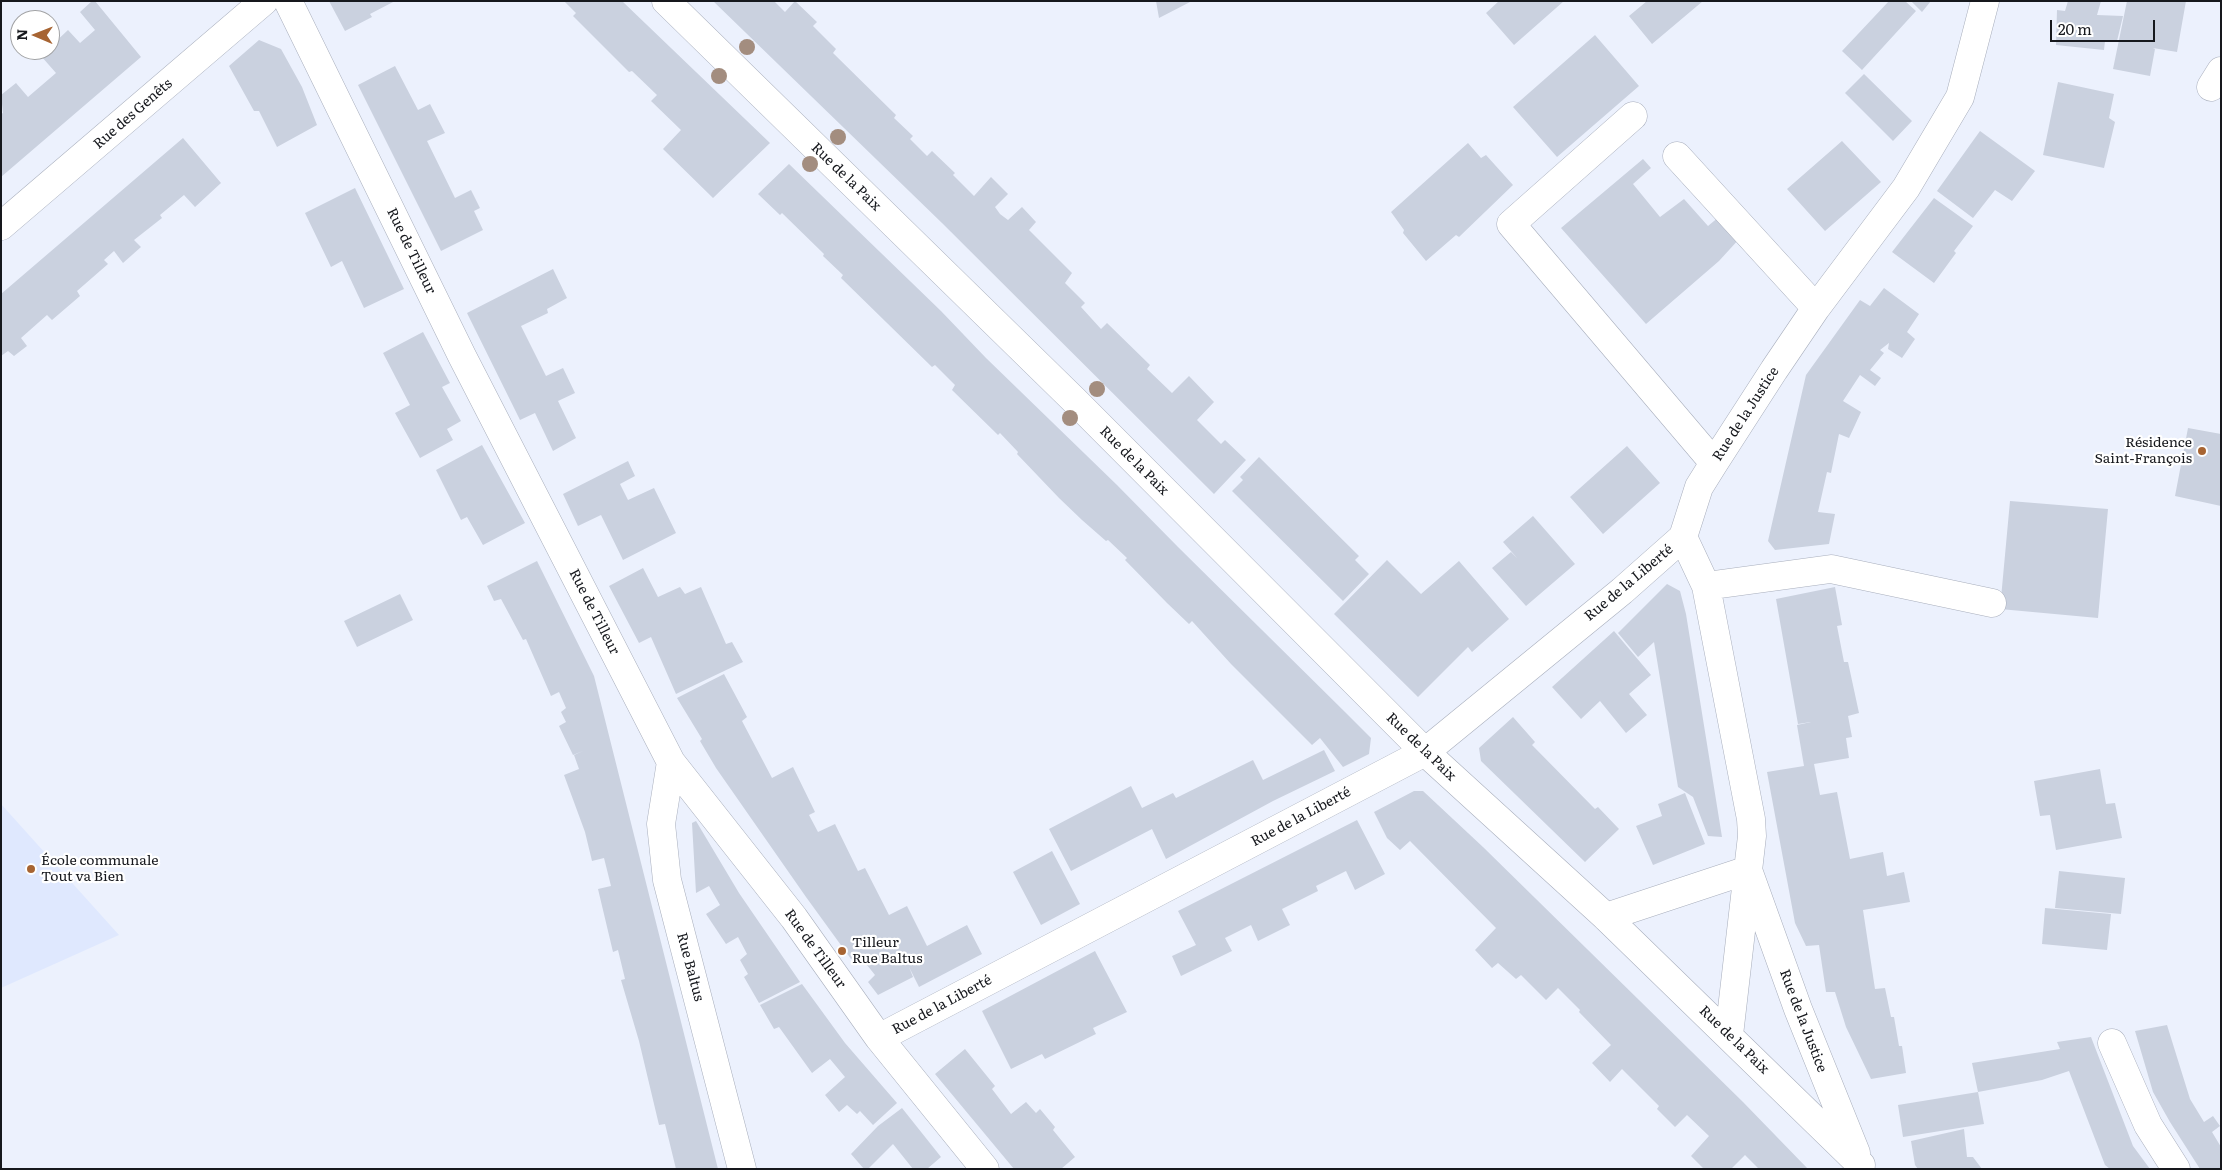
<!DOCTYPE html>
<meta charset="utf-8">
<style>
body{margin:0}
#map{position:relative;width:2222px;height:1170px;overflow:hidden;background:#ecf1fd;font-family:Literata,serif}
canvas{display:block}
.frame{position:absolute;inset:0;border:2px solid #16181d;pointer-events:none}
.north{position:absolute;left:10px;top:10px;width:50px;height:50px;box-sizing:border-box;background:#fff;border:1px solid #a2a3a5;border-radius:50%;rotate:271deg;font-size:14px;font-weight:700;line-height:20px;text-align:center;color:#16181d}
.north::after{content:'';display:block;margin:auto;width:18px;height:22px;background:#a76432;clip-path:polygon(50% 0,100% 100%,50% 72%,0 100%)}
.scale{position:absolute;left:2050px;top:20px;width:105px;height:22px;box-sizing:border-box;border:2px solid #16181d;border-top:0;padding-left:6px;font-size:15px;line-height:18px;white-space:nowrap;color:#16181d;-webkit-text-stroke:4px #fff;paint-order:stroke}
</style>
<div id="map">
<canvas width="2222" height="1170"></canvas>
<div class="frame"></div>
<div class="north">N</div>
<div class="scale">20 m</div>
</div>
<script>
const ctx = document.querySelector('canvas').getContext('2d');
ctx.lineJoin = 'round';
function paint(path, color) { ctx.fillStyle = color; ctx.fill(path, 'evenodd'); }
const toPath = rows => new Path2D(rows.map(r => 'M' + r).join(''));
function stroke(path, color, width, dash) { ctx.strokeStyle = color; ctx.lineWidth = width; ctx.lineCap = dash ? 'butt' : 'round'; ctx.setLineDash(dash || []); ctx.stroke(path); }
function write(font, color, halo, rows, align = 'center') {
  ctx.font = font + ' Literata,serif'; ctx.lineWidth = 4.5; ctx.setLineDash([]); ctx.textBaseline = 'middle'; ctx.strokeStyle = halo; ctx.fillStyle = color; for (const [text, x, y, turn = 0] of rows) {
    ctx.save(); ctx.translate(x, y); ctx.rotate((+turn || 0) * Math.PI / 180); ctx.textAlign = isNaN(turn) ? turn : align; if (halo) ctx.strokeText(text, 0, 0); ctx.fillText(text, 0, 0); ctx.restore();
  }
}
const built = toPath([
 [1,804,119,935,1,988]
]);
const building = toPath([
 [92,1,95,1,141,57,1,177,1,114,3,113,1,95,16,83,28,97,56,73,41,56,47,50,50,50,50,47,68,30,80,43,95,30,80,12],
 [329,1,395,1,370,14,372,17,345,31],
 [564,1,622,1,770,143,713,198,663,149,681,130,651,101,657,95,632,71,629,72,573,16,576,13],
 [713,1,774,1,785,12,795,1,817,22,813,26,836,49,833,53,896,115,894,118,913,136,910,139,927,156,932,151,955,173,953,175,974,196,991,177,1008,194,995,207,1000,214,1008,220,1022,207,1036,222,1029,230,1072,273,1065,283,1085,303,1081,307,1101,329,1107,323,1150,365,1147,369,1172,393,1189,376,1214,402,1197,420,1221,444,1225,440,1246,460,1214,494,942,223],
 [1156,1,1192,1,1159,18],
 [1499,1,1564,1,1514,45,1486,13],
 [1647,1,1703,1,1652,44,1629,16],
 [1889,1,1905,1,1916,11,1862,70,1842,51],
 [1911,1,1931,1,1922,12],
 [2068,1,2101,1,2097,15,2123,16,2117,41,2105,41,2104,50,2056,45,2057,10,2065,11],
 [2127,1,2186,1,2177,52,2153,48,2155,49,2150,76,2113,69],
 [1595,35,1639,86,1557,157,1513,107],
 [259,40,281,49,302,87,317,125,277,147,259,111,254,111,229,66],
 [395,66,418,110,430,104,445,133,427,141,455,198,471,190,480,208,474,211,483,230,441,251,358,85],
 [1864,74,1912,121,1893,141,1845,93],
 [2058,82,2114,94,2109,118,2115,122,2104,168,2043,155],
 [1980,131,2035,171,2012,201,1995,190,1973,218,1937,191],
 [183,138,221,183,195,207,184,195,160,215,162,218,134,240,141,247,123,263,114,251,104,260,108,264,77,291,80,296,52,320,47,315,21,338,27,346,14,356,8,351,1,356,1,294],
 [1842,141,1881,182,1825,231,1787,189],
 [1468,143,1481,158,1486,155,1513,185,1459,237,1456,235,1426,261,1403,233,1404,230,1391,212],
 [1643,159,1651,168,1633,184,1660,217,1684,199,1708,226,1720,216,1740,238,1719,261,1646,324,1561,228],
 [789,164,941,311,986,358,1117,485,1178,547,1345,712,1371,738,1369,754,1343,767,1320,738,1312,745,1231,664,1192,621,1189,624,1167,603,1125,560,1127,558,1108,540,1106,541,1082,520,1059,498,1017,454,1018,452,1000,433,998,435,952,390,955,385,935,365,932,367,841,278,843,275,823,256,824,254,782,213,780,215,758,194],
 [355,188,404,289,364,308,342,261,331,267,305,213],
 [1934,198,1973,226,1954,251,1956,253,1934,283,1892,252],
 [553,269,567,298,547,309,548,313,521,326,546,376,563,368,575,393,558,401,576,438,553,451,535,413,520,420,467,313],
 [1884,288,1919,314,1907,332,1915,339,1902,358,1888,349,1889,343,1880,350,1884,353,1870,370,1881,378,1875,386,1860,375,1843,401,1861,412,1849,438,1839,434,1831,473,1827,472,1818,512,1835,514,1829,544,1775,550,1768,541,1806,375,1860,300,1870,306],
 [423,332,450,383,442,387,461,421,447,429,453,440,420,458,395,413,410,405,383,353],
 [2188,428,2221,434,2221,506,2175,496],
 [482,445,525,523,483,545,467,517,461,520,436,470],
 [1627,446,1660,483,1603,534,1570,497],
 [1259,457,1359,556,1355,560,1369,574,1343,601,1232,491,1243,480,1240,477],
 [628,461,635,476,620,484,628,500,654,488,676,533,623,560,601,515,578,526,563,494],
 [2010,501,2108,509,2098,618,2000,609],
 [1533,516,1575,564,1526,606,1492,568,1511,552,1517,558,1503,542],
 [1387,560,1421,594,1459,561,1509,619,1472,652,1468,647,1418,697,1334,614],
 [537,561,594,676,718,1169,676,1169,665,1124,659,1125,639,1041,621,980,625,979,618,950,613,952,598,889,611,886,604,858,592,861,585,832,564,775,579,769,574,755,583,751,573,755,559,726,566,722,561,712,566,708,559,692,551,696,526,639,523,640,501,599,494,601,487,586],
 [643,568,658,597,680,587,685,594,701,587,726,644,732,642,743,662,676,694,651,637,639,643,609,586],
 [1667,584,1680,591,1686,614,1722,837,1708,836,1693,797,1678,787,1654,642,1638,657,1618,633],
 [1835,587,1842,625,1837,626,1844,662,1848,662,1859,713,1848,716,1852,737,1846,738,1849,758,1814,764,1820,795,1837,792,1850,859,1883,852,1887,876,1904,872,1910,902,1863,910,1875,989,1885,988,1891,1017,1894,1017,1899,1046,1902,1046,1906,1073,1871,1079,1846,1027,1835,992,1826,992,1819,945,1806,946,1795,923,1767,772,1804,766,1797,725,1811,722,1798,724,1776,599],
 [400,594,413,620,357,647,344,621],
 [1614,631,1651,675,1629,694,1647,715,1626,733,1600,701,1581,719,1552,687],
 [724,674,747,717,742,721,772,778,793,767,815,812,809,815,818,832,835,824,858,871,865,868,889,915,907,906,927,946,967,925,982,954,919,987,909,967,913,977,878,995,868,982,875,975,859,955,851,959,806,897,716,768,700,741,702,739,677,698],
 [1513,717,1535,742,1532,745,1595,809,1598,807,1619,829,1585,862,1481,761,1479,748],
 [1324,750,1335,771,1273,801,1166,859,1152,829,1071,871,1049,829,1131,786,1142,808,1173,793,1176,798,1253,760,1263,780],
 [2100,769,2106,804,2115,803,2122,838,2056,850,2050,815,2040,816,2034,781],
 [1414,791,1423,791,1483,847,1743,1102,1808,1169,1759,1169,1745,1155,1731,1169,1704,1169,1691,1156,1709,1136,1687,1115,1675,1127,1657,1109,1659,1106,1622,1069,1610,1082,1592,1063,1611,1045,1579,1012,1580,1010,1558,988,1546,1000,1521,975,1516,979,1498,963,1492,968,1475,950,1496,928,1410,841,1400,850,1387,838,1374,812],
 [1685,793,1705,844,1653,865,1636,826,1662,816,1658,804],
 [1357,820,1385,874,1355,890,1346,871,1316,886,1318,891,1282,909,1290,925,1258,941,1251,925,1225,938,1232,951,1181,976,1172,956,1196,945,1178,911],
 [696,821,739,893,800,982,759,1003,744,977,748,974,740,960,747,954,738,937,726,944,706,914,720,905,709,886,696,893,692,823],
 [1052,851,1080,904,1041,925,1013,872],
 [2059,871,2125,878,2121,914,2055,908],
 [2045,908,2111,914,2107,950,2042,944],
 [1095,951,1127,1012,1093,1028,1096,1034,1045,1059,1042,1054,1011,1069,982,1011],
 [802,984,845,1043,897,1103,873,1125,860,1111,857,1114,847,1105,839,1112,825,1095,845,1077,830,1059,812,1073,779,1027,774,1029,760,1005],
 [2167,1025,2190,1099,2204,1122,2213,1116,2220,1126,2212,1132,2221,1147,2221,1169,2200,1169,2170,1122,2153,1092,2135,1031],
 [2091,1037,2133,1146,2150,1169,2110,1169,2105,1165,2069,1071,2042,1080,1978,1092,1972,1063,2060,1049,2057,1042],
 [965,1049,995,1086,992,1089,1011,1114,1026,1102,1036,1113,1040,1109,1055,1127,1053,1130,1075,1157,1061,1169,1014,1169,935,1074],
 [1978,1092,1984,1124,1903,1137,1898,1105],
 [902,1108,941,1157,927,1169,913,1169,893,1144,868,1169,864,1169,851,1154,878,1126],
 [1964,1129,1967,1157,1973,1157,1982,1169,1918,1169,1915,1165,1911,1141]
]);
const minor = toPath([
 [288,1,462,356,671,762,794,918,879,1038,985,1169],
 [666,1,1074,400,1425,752,1606,917,1861,1165],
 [2211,87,2221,71],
 [1633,116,1511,224,1714,463],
 [1677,156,1816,308],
 [1,226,264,1],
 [1706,586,1831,569,1992,603],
 [671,762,661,824,667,880,742,1169],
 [1606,917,1748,870,1798,1009,1856,1153],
 [1729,1035,1752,836,1751,819,1706,586,1683,537,1699,487,1714,463,1774,370,1816,308,1906,188,1960,97,1985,1],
 [879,1038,1425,752,1622,591,1683,537],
 [2112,1043,2148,1125,2176,1169]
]);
const trees = [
 [747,47],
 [719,76],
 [838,137],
 [810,164],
 [1097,389],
 [1070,418]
];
const markers = [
 [2202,451,5,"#a76432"],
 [31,869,5,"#a76432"],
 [842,951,5,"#a76432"]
];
const streetNames = [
 ["Rue des Genêts",133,114,-41],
 ["Rue de la Paix",846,177,44],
 ["Rue de Tilleur",411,251,64],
 ["Rue de la Justice",1746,414,-57],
 ["Rue de la Paix",1134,461,45],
 ["Rue de la Liberté",1629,583,-40],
 ["Rue de Tilleur",594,612,63],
 ["Rue de la Paix",1421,747,44],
 ["Rue de la Liberté",1301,817,-28],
 ["Rue de Tilleur",815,949,54],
 ["Rue Baltus",690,967,75],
 ["Rue de la Liberté",942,1005,-28],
 ["Rue de la Justice",1803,1021,69],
 ["Rue de la Paix",1734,1040,44]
];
const poiNames = [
 ["Résidence",2192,443,"right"],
 ["Saint-François",2192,459,"right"],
 ["École communale",41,861],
 ["Tout va Bien",41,877],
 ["Tilleur",852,943],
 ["Rue Baltus",852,959]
];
paint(built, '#dfe8fe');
paint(building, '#cad1df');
stroke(minor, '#a8aebc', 29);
stroke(minor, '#fff', 28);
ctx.fillStyle = '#a38d7f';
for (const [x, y] of trees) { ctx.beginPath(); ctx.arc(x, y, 8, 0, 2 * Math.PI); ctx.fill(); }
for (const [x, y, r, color] of markers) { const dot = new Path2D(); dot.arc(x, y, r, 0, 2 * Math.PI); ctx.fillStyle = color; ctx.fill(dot); stroke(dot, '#fff', 2); }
write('14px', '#16181d', '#fff', streetNames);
write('14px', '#16181d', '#fff', poiNames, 'left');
</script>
